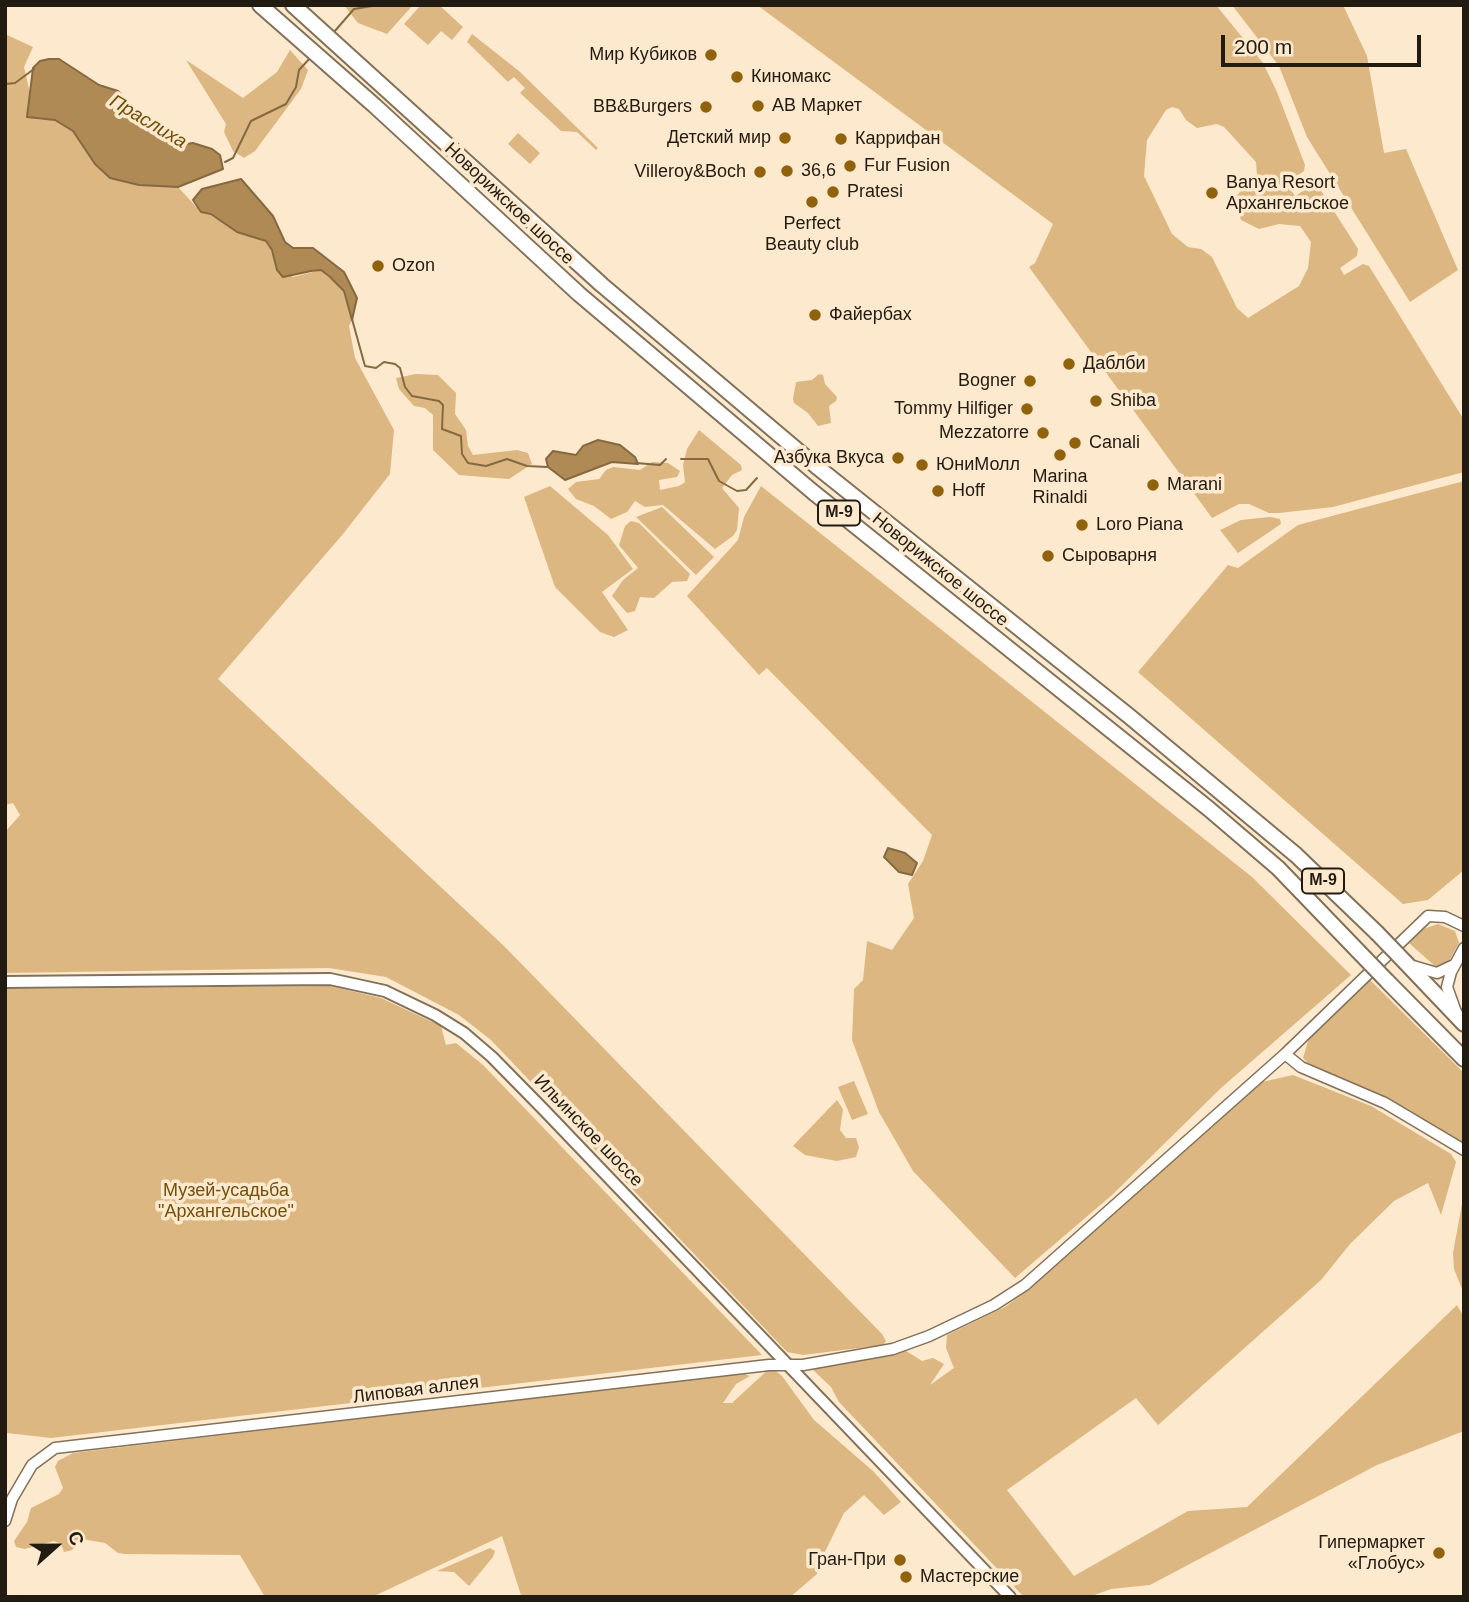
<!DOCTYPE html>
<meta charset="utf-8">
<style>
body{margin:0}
#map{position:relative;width:1469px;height:1602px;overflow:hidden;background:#fde9cd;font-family:Arial,sans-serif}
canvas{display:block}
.frame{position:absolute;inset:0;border:7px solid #221b11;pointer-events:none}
.north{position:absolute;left:21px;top:1511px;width:70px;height:70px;-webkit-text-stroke:5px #fde9cd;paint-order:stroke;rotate:69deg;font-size:19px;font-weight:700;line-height:28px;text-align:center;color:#221b11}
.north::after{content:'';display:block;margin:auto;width:24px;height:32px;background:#221b11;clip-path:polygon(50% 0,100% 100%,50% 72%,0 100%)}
.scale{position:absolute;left:1221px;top:35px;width:200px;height:32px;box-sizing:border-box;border:4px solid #221b11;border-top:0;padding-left:9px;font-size:21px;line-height:24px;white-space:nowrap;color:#221b11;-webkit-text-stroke:5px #fde9cd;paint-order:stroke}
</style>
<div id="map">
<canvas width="1469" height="1602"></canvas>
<div class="frame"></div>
<div class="north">С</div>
<div class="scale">200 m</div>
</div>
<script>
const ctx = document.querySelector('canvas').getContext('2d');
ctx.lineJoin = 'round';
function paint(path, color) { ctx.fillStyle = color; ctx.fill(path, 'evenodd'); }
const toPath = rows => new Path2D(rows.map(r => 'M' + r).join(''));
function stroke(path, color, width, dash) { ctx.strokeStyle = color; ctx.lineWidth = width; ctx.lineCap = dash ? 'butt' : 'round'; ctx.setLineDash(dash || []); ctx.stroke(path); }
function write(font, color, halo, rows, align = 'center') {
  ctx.font = font + ' Arial,sans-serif'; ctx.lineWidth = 7; ctx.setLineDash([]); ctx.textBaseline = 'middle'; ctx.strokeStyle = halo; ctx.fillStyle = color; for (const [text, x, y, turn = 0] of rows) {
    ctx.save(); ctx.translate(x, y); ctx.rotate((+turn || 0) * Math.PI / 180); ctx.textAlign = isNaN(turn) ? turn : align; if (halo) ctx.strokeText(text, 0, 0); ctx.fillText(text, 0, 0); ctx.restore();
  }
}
const green = toPath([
 [344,5,413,5,387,34,358,23],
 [421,5,439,5,463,27,452,40,441,31,428,45,404,24],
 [757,5,1216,5,1263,63,1277,92,1305,165,1304,171,1286,183,1295,196,1313,185,1318,186,1358,249,1357,256,1340,268,1344,275,1363,264,1369,266,1464,420,1464,472,1333,507,1279,513,1269,513,1249,504,1239,504,1212,518,1029,267,1035,263,1053,224],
 [1172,107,1179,109,1186,120,1197,128,1217,124,1224,127,1256,162,1257,175,1238,194,1235,201,1241,220,1259,229,1279,224,1300,226,1311,242,1308,268,1299,286,1248,318,1237,308,1212,257,1201,249,1188,247,1172,234,1144,176,1147,140,1166,110],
 [1232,5,1343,5,1367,56,1384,153,1406,149,1458,270,1410,302,1307,137,1279,66],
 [5,34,33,47,24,67,36,119,55,120,73,131,95,164,110,178,139,185,178,187,201,212,211,214,237,232,266,241,272,250,277,270,293,277,321,270,344,290,349,300,352,320,349,326,355,358,394,430,390,474,343,534,218,679,505,947,882,1334,886,1341,883,1345,803,1355,787,1352,491,1040,459,1015,386,977,329,968,5,973,5,832,20,815,13,803,5,805],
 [472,34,519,71,598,148,596,150,577,132,561,131,520,93,525,88,514,77,508,82,467,42],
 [290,50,308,70,301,89,255,151,244,158,233,151,224,132,226,124,186,60,243,98,277,72],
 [518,133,540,153,530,164,508,144],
 [416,374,438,375,456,393,455,414,466,430,468,446,473,455,517,450,528,453,532,464,509,479,459,475,433,450,433,415,425,408,414,406,399,389,396,378],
 [819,374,823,375,825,384,837,397,836,401,829,406,831,423,818,426,808,413,794,403,793,399,796,382,812,380],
 [699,430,741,465,742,470,732,475,722,488,739,508,737,530,733,536,715,549,663,505,645,507,635,501,627,512,611,519,594,506,576,499,568,489,576,482,599,479,606,470,613,467,640,470,652,462,668,463,680,471,677,477,659,480,660,490,679,486,685,482,683,465,687,449],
 [1464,481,1464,870,1428,900,1403,904,1138,672,1228,565,1238,568,1298,525],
 [550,486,608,535,633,569,602,592,628,630,614,637,600,632,555,587,524,497],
 [761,486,1252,877,1351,975,1221,1088,1112,1195,1015,1278,913,1171,879,1112,852,1040,854,989,863,980,867,941,892,950,914,918,908,884,923,861,932,835,767,668,759,675,687,596,738,540,744,517],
 [662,507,714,557,696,575,636,517],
 [1270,517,1280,519,1281,524,1238,553,1220,530,1241,520],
 [631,521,639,523,690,574,687,581,672,582,654,598,640,597,635,611,627,613,612,596,623,580,638,568,619,545,625,526],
 [1438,924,1455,931,1459,943,1448,963,1436,967,1409,943,1423,929],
 [1369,979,1464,1073,1464,1144,1378,1094,1312,1067,1303,1058,1309,1038],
 [330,986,381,998,441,1026,446,1045,456,1043,483,1065,762,1355,51,1438,7,1433,5,1442,5,989],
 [1293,1075,1371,1106,1451,1154,1456,1162,1441,1215,1428,1183,1394,1201,1350,1244,1321,1280,1158,1425,1136,1398,1007,1490,1074,1576,1188,1511,1247,1507,1457,1305,1464,1317,1464,1431,1377,1465,1150,1585,1111,1589,1089,1597,1024,1597,839,1402,831,1387,812,1369,903,1349,922,1361,933,1358,944,1364,930,1385,954,1368,946,1348,947,1335,1005,1307,1024,1293,1262,1082],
 [854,1081,868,1114,852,1120,838,1087],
 [837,1100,843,1109,840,1130,846,1138,856,1138,859,1147,856,1157,837,1161,805,1155,793,1146],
 [1462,1204,1464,1204,1464,1294,1454,1269,1453,1253],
 [771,1367,782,1376,814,1420,873,1471,901,1502,884,1515,864,1495,844,1513,817,1568,817,1574,790,1597,518,1597,521,1595,502,1536,372,1597,265,1597,240,1555,125,1554,118,1553,105,1543,82,1539,72,1550,64,1552,61,1544,54,1541,25,1549,16,1547,14,1541,27,1522,31,1508,59,1494,63,1488,55,1467,58,1461,73,1453,742,1373,750,1376,736,1384,723,1403,732,1403],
 [490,1548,495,1551,493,1557,469,1586,454,1572,437,1571]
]);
const water = toPath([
 [49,59,59,59,99,85,118,91,173,146,193,143,212,149,220,155,223,169,178,187,139,185,110,178,95,164,73,131,55,120,27,117,33,68,40,61,49,59],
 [241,179,273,216,285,242,293,248,313,248,344,272,357,298,352,320,344,291,329,276,321,270,311,271,283,277,277,270,272,250,266,241,237,232,211,214,201,212,193,200,202,189,241,179],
 [598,440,620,445,635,457,638,464,612,462,565,480,548,467,546,459,553,451,576,455,583,446,598,440],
 [888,848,905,853,917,863,912,875,899,872,884,857,888,848]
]);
const stream = toPath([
 [334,32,354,9,378,5],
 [5,84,15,83,34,69],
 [225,162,233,158,251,121,286,104,296,87,299,70,311,57],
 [352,319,365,366,376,368,384,362,395,364,400,368,405,387,412,396,439,401,443,405,442,429,461,436,462,454,468,463,486,466,507,459,527,466,547,467],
 [681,459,708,459,719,481,737,491,746,490,757,478],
 [636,463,660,465,666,459]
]);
const tertiary = toPath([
 [1413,966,1437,973,1454,965],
 [1456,1012,1447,987,1451,972,1464,948],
 [1285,1054,1301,1067,1385,1103,1464,1150],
 [5,1521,12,1499,32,1465,55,1448,769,1365,803,1365,893,1349,929,1336,994,1305,1025,1285,1285,1054,1428,916,1445,917,1464,926]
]);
const secondary = toPath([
 [5,982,330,979,385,991,435,1015,464,1033,492,1057,545,1111,1010,1597]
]);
const motorway = toPath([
 [260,5,375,106,579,294,813,492,1209,809,1278,868,1358,951],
 [293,5,602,285,816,466,1129,716,1296,855,1377,933],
 [1405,962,1464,1024],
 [1387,981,1464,1059]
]);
const motorwayBridge = toPath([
 [1377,933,1405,962],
 [1358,951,1387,981]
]);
const markers = [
 [711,55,7,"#8f620b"],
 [737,77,7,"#8f620b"],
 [758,106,7,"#8f620b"],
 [706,107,7,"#8f620b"],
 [785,138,7,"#8f620b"],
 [841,139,7,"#8f620b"],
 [850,166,7,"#8f620b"],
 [787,171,7,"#8f620b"],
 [760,172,7,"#8f620b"],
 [833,192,7,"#8f620b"],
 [1212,193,7,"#8f620b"],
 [812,202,7,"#8f620b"],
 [378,266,7,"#8f620b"],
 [815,315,7,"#8f620b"],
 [1069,364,7,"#8f620b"],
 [1030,381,7,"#8f620b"],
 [1096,401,7,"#8f620b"],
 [1027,409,7,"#8f620b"],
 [1043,433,7,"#8f620b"],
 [1075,443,7,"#8f620b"],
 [1060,455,7,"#8f620b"],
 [898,458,7,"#8f620b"],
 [922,465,7,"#8f620b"],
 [1153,485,7,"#8f620b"],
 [938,491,7,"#8f620b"],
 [1082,525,7,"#8f620b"],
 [1048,556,7,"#8f620b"],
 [1439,1553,7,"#8f620b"],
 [900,1560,7,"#8f620b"],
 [906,1577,7,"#8f620b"]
];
const shields = [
 [839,513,42],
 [1323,881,42]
];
const shieldNames = [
 ["М-9",839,513],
 ["М-9",1323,881]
];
const poiNames = [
 ["Мир Кубиков",697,55,"right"],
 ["Киномакс",751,77],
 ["АВ Маркет",772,106],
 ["BB&Burgers",692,107,"right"],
 ["Детский мир",771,138,"right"],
 ["Каррифан",855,139],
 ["Fur Fusion",864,166],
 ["36,6",801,171],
 ["Villeroy&Boch",746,172,"right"],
 ["Banya Resort",1226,183],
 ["Архангельское",1226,204],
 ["Pratesi",847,192],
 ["Perfect",812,224,"center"],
 ["Beauty club",812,245,"center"],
 ["Ozon",392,266],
 ["Файербах",829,315],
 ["Даблби",1083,364],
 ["Bogner",1016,381,"right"],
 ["Shiba",1110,401],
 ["Tommy Hilfiger",1013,409,"right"],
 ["Mezzatorre",1029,433,"right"],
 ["Canali",1089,443],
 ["Азбука Вкуса",884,458,"right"],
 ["ЮниМолл",936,465],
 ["Marina",1060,477,"center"],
 ["Rinaldi",1060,498,"center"],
 ["Marani",1167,485],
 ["Hoff",952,491],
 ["Loro Piana",1096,525],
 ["Сыроварня",1062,556],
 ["Гипермаркет",1425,1543,"right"],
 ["«Глобус»",1425,1564,"right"],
 ["Гран-При",886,1560,"right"],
 ["Мастерские",920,1577]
];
const streetNames = [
 ["Новорижское шоссе",509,204,43],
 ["Новорижское шоссе",940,570,39],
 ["Ильинское шоссе",588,1131,46],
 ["Липовая аллея",416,1390,-7]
];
const parkNames = [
 ["Музей-усадьба",226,1191],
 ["\"Архангельское\"",226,1212]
];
const waterNames = [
 ["Праслиха",148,122,31]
];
paint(green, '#dcb782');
paint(water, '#af8a54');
stroke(water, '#856940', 2);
stroke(stream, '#856940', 2);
stroke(tertiary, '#827158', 13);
stroke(secondary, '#827158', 14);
stroke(motorway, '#827158', 18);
stroke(tertiary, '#fff', 10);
stroke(secondary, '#fff', 10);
stroke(motorway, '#fff', 14);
stroke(motorwayBridge, '#827158', 18, []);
stroke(motorwayBridge, '#fff', 14);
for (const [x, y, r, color] of markers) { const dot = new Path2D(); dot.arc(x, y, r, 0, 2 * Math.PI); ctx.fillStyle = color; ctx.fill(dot); stroke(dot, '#fde9cd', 2.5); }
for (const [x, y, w] of shields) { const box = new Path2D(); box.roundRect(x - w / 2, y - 12.5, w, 25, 5); ctx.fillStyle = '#fde9cd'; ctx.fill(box); stroke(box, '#221b11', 2); }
write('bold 16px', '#221b11', null, shieldNames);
write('18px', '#221b11', '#fde9cd', poiNames, 'left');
write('18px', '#221b11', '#fde9cd', streetNames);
write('18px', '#744f0a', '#fde9cd', parkNames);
write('italic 19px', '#724d07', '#fde9cd', waterNames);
</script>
